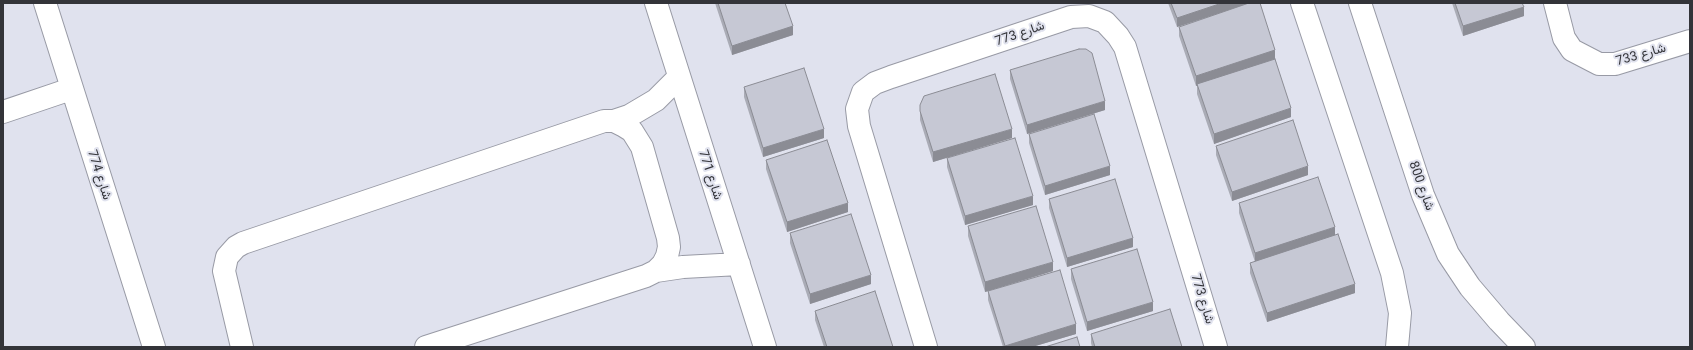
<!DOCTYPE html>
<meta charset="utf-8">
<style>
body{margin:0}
#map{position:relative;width:1693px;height:350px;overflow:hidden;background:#e0e2ee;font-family:Roboto,sans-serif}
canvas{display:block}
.frame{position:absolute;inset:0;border:4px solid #333439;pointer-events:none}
</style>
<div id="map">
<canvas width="1693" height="350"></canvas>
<div class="frame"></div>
</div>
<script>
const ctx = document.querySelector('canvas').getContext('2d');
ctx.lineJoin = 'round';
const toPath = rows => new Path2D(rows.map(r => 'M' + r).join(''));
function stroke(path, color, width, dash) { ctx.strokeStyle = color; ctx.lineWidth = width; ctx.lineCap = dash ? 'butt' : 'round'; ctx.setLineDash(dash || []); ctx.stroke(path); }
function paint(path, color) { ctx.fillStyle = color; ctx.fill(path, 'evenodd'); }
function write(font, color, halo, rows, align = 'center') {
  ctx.font = font + ' Roboto,Vazirmatn,sans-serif'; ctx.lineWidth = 4; ctx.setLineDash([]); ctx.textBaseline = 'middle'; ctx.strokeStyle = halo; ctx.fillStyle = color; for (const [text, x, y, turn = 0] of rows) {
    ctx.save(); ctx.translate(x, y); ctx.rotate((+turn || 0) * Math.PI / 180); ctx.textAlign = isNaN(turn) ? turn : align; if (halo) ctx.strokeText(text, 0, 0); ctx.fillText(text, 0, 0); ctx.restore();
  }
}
const minor = toPath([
 [45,3,154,347],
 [656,3,765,347],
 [1302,3,1392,273,1400,313,1397,347],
 [1360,3,1423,195,1448,254,1470,287,1499,321,1524,347],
 [1555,3,1564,38,1572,50,1599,64,1615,64,1690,41],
 [3,112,71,89],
 [614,121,629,116,656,100,679,77],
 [656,271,683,267,739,264],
 [242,347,224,271,227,257,236,247,243,243,604,121,614,121,624,126,632,131,642,147,668,238,669,247,667,256,663,264,656,271,646,276,426,347],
 [926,347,859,126,857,109,863,92,875,83,891,77,1071,17,1089,16,1105,22,1118,36,1125,47,1216,347]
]);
const wall = toPath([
 [715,3,785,3,793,35,732,55],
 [1168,3,1260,3,1291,117,1214,144,1197,94,1197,85,1196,86,1179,36,1179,27,1227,11,1177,27],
 [1452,3,1522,3,1524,16,1463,36],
 [1010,70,1105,110,1027,134,1010,79],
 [744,87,824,138,763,157,744,97],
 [920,111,1012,138,933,162,920,120],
 [1029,134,1110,175,1045,195,1029,143],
 [1216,146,1308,175,1232,201,1216,155],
 [947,158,1033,205,965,225,947,167],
 [766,160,848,212,787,232,766,169],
 [1049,199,1133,247,1067,267,1049,208],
 [1239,203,1335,235,1355,293,1267,322,1250,273,1250,263,1255,262,1239,213],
 [968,226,1053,271,985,292,968,236],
 [790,233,871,284,810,304,790,243],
 [1071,269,1153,311,1087,331,1071,279],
 [988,291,1076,334,1032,347,1003,347,988,300],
 [815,311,893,347,824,347,815,320],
 [1091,334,1182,347,1092,347,1091,343]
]);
const shadedWall = toPath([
 [1222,3,1250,3,1177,27,1177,18],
 [1524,7,1524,16,1463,36,1463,26],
 [793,26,793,35,732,55,732,46],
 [1275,50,1275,59,1196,86,1196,76],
 [1105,101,1105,110,1027,134,1027,125],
 [1291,108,1291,117,1214,144,1214,134],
 [824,129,824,138,763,157,763,148],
 [1012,129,1012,138,933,162,933,152],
 [1110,166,1110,175,1045,195,1045,186],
 [1308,166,1308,175,1232,201,1232,192],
 [1033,196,1033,205,965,225,965,216],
 [848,203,848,212,787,232,787,222],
 [1335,227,1335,236,1255,263,1255,253],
 [1133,238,1133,247,1067,267,1067,258],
 [1053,262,1053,271,985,292,985,282],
 [871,275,871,284,810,304,810,294],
 [1355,284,1355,293,1267,322,1267,313],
 [1153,302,1153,311,1087,331,1087,322],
 [1076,324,1076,334,1032,347,1005,347,1005,346]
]);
const building = toPath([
 [718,3,785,3,793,26,732,46,718,3],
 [1171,3,1222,3,1177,18,1171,3],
 [1249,3,1260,3,1275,50,1196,76,1179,27,1249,3],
 [1455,3,1522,3,1524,7,1463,26,1455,3],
 [1079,49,1086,49,1092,53,1105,101,1027,125,1010,70,1079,49],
 [1275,59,1291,108,1214,134,1197,84,1275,59],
 [804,68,824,129,763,148,744,87,804,68],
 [995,74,1012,129,933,152,920,111,920,105,924,96,995,74],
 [1094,114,1110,166,1045,186,1029,134,1094,114],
 [1293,120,1308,166,1232,192,1216,146,1293,120],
 [1015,138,1033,196,965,216,947,158,1015,138],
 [827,140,848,203,787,222,766,160,827,140],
 [1318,177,1335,227,1255,253,1239,203,1318,177],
 [1115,179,1133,238,1067,258,1049,199,1115,179],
 [1036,206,1053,262,985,282,968,226,1036,206],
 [851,214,871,275,810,294,790,233,851,214],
 [1338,234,1355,284,1267,313,1250,263,1338,234],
 [1137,249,1153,302,1087,322,1071,269,1137,249],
 [1060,270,1076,324,1005,346,988,291,1060,270],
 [875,291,893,347,827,347,815,311,875,291],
 [1170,309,1182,347,1095,347,1091,334,1170,309],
 [1077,337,1080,347,1045,347,1077,337]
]);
const streetNames = [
 ["شارع 773",1020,34,-19],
 ["شارع 733",1641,55,-16],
 ["شارع 774",99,175,72],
 ["شارع 771",710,175,72],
 ["شارع 800",1421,186,70],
 ["شارع 773",1202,299,73]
];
stroke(minor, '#989aa5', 24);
stroke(minor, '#fff', 22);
paint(wall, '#aaacb6');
paint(shadedWall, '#8b8c94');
paint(building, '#c6c8d4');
stroke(building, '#8b8c94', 1);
write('13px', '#333439', '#e0e2ee', streetNames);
</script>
